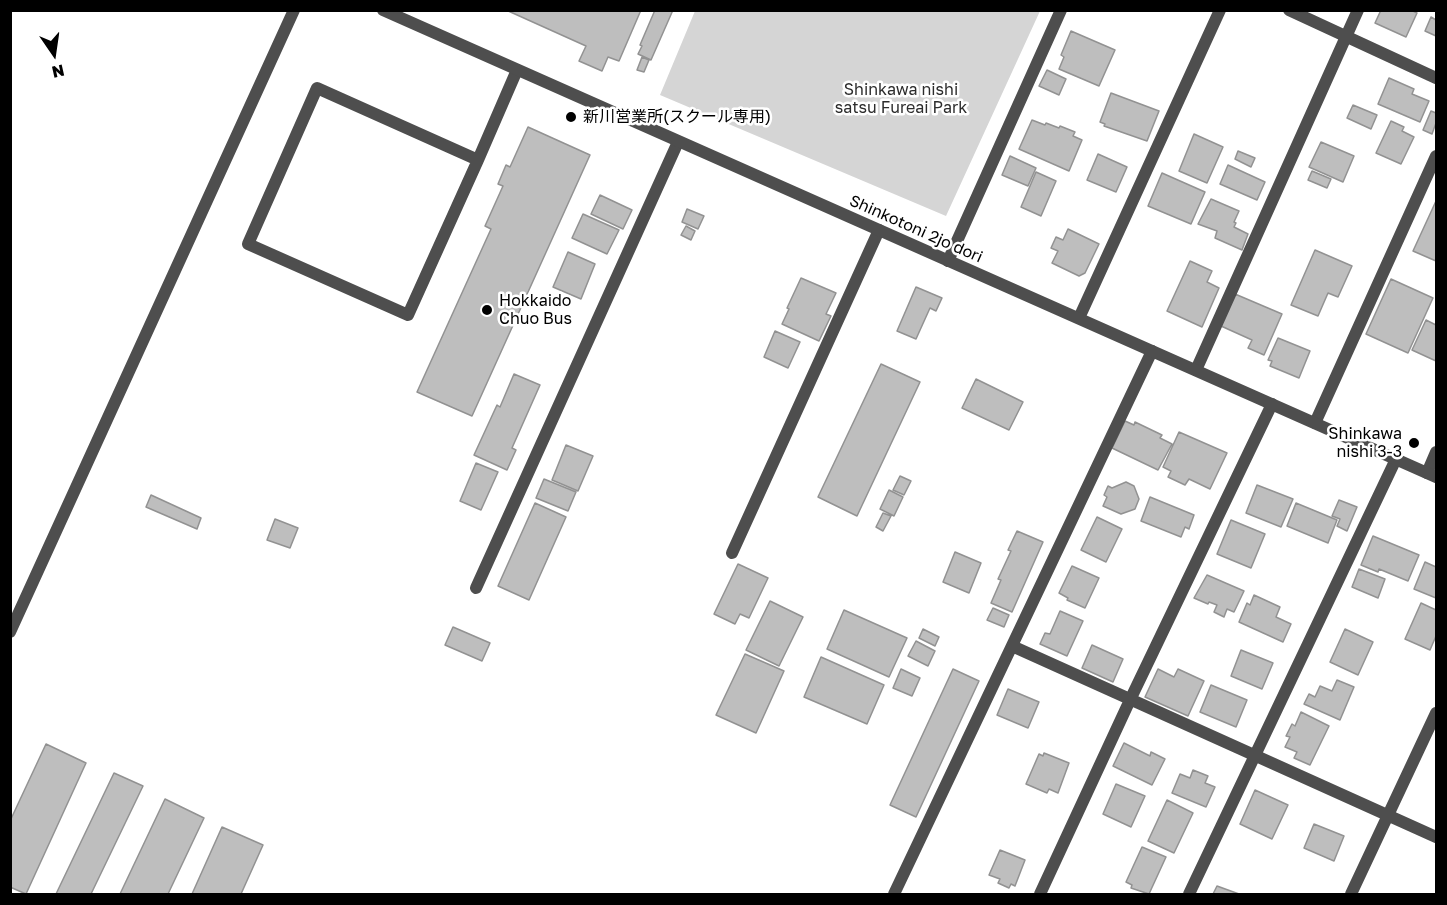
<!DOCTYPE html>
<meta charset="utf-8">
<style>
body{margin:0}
#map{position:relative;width:1447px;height:905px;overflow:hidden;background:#fff;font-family:"Golos Text",sans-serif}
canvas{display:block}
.frame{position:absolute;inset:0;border:12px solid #000;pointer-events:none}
.north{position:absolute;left:24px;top:24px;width:60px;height:60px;-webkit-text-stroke:4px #fff;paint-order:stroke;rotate:167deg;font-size:16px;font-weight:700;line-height:24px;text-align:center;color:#000}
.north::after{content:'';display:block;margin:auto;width:21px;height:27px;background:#000;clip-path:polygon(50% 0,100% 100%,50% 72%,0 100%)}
</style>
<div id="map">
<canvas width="1447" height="905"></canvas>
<div class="frame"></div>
<div class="north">N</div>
</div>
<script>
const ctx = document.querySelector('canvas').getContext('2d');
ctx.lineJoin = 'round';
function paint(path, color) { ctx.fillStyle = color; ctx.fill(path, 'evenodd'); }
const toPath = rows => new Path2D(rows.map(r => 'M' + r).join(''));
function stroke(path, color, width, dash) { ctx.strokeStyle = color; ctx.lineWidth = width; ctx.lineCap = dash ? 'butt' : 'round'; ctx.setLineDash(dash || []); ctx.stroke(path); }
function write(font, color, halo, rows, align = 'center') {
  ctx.font = font + ' "Golos Text","Noto Sans JP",sans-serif'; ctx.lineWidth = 5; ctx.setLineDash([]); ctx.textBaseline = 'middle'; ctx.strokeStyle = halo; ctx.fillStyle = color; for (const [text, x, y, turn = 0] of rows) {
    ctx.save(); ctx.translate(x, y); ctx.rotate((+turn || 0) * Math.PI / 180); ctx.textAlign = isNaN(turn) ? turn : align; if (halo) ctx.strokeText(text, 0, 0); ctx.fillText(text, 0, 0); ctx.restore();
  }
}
const green = toPath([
 [695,11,695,10,1040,11,946,216,660,95]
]);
const building = toPath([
 [506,10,641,10,619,61,608,57,602,71,579,61,586,46,506,10],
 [655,10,673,10,651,60,638,54,642,46,640,45,655,10],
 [1381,10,1411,10,1417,13,1406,37,1375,23,1381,10],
 [1431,17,1436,20,1436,36,1425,31,1431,17],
 [1071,31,1115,50,1099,86,1059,69,1064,57,1061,55,1071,31],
 [642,57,649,60,644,72,637,70,642,57],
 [1047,70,1066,79,1059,95,1039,86,1047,70],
 [1389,78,1414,89,1412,94,1429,101,1420,122,1378,104,1389,78],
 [1111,93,1159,111,1147,141,1104,126,1105,124,1100,122,1111,93],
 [1353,105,1377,115,1371,129,1347,118,1353,105],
 [1431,111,1436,113,1436,123,1432,134,1423,130,1431,111],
 [1032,120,1045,125,1046,123,1059,128,1060,126,1075,132,1073,136,1082,140,1069,171,1019,149,1032,120],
 [1391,121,1404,127,1402,131,1414,137,1401,164,1376,153,1391,121],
 [528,127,590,155,472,416,417,392,491,229,485,226,503,186,498,184,506,165,510,167,528,127],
 [1194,134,1223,147,1207,183,1179,171,1194,134],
 [1321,142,1354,156,1343,182,1309,167,1321,142],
 [1238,151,1255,158,1251,167,1235,159,1238,151],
 [1098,154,1127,167,1116,192,1087,180,1098,154],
 [1010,156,1036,168,1028,186,1002,175,1010,156],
 [1228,165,1265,182,1257,200,1220,184,1228,165],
 [1312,171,1331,179,1327,188,1308,180,1312,171],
 [1036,172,1056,181,1041,216,1021,207,1036,172],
 [1162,173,1205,192,1191,224,1148,206,1162,173],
 [600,195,632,210,623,229,591,214,600,195],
 [1211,199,1239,211,1234,222,1236,223,1234,227,1248,234,1242,250,1215,238,1217,231,1198,224,1211,199],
 [1436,201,1436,261,1413,251,1436,201],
 [687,209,704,216,698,229,682,222,687,209],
 [583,214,619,230,607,254,572,238,583,214],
 [686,226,695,231,691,240,681,235,686,226],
 [1068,229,1099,244,1085,273,1079,276,1052,263,1058,251,1051,248,1056,237,1063,240,1068,229],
 [1315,250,1352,266,1338,297,1328,293,1318,316,1291,305,1315,250],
 [568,252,595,264,581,299,553,287,568,252],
 [1190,261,1212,271,1207,282,1219,288,1202,327,1167,311,1190,261],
 [801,278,836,293,826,314,831,316,819,341,782,324,789,309,787,308,801,278],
 [1391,279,1433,298,1408,353,1366,334,1391,279],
 [916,287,942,298,936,311,930,308,916,339,897,331,916,287],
 [1235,294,1282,314,1264,355,1248,348,1252,340,1221,326,1235,294],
 [1426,320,1436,325,1436,361,1412,350,1426,320],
 [775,331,800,342,788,368,764,357,775,331],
 [1278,338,1310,351,1299,378,1270,366,1272,361,1268,360,1278,338],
 [881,364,920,382,857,516,818,497,881,364],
 [514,374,540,385,512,448,516,450,507,470,474,455,497,405,500,407,514,374],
 [976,379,1023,402,1009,430,962,408,976,379],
 [1125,421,1134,425,1135,422,1162,435,1160,438,1172,444,1158,470,1112,448,1125,421],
 [1179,432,1227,453,1210,489,1189,479,1185,485,1168,477,1171,471,1163,467,1179,432],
 [566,445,593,456,578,491,552,480,566,445],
 [476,463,498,472,481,510,460,501,476,463],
 [900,476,911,481,904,495,893,490,900,476],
 [544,479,576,492,568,511,536,498,544,479],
 [1126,482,1134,486,1139,499,1135,509,1121,514,1103,506,1107,497,1104,495,1108,486,1112,488,1126,482],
 [1257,485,1293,499,1281,527,1246,513,1257,485],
 [889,490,903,497,894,516,880,509,889,490],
 [151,495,201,518,197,529,146,507,151,495],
 [1150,497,1194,515,1189,529,1185,527,1181,537,1141,521,1150,497],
 [1339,500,1357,507,1347,531,1337,526,1340,519,1332,516,1339,500],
 [535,503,566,517,529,600,498,586,535,503],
 [1296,503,1337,520,1328,543,1287,526,1296,503],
 [883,513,891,516,883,531,876,527,883,513],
 [1097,517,1122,529,1106,562,1081,550,1097,517],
 [275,519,298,528,290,548,267,540,275,519],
 [1231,520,1265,534,1251,568,1217,554,1231,520],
 [1017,531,1043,542,1012,612,991,603,1001,580,998,579,1011,551,1008,550,1017,531],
 [1373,536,1419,555,1408,581,1379,569,1378,572,1361,565,1373,536],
 [955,552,981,563,969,593,943,582,955,552],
 [1425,562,1436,567,1436,598,1414,589,1425,562],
 [738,564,768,578,749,618,740,614,735,624,714,614,738,564],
 [1072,566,1099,578,1085,608,1067,600,1068,598,1059,593,1072,566],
 [1359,569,1385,579,1378,598,1352,587,1359,569],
 [1207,575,1244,591,1234,612,1227,609,1224,617,1214,612,1217,605,1209,602,1208,604,1194,598,1207,575],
 [1254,595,1280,607,1276,617,1291,624,1283,642,1239,622,1247,603,1250,605,1254,595],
 [770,601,803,617,779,666,746,650,770,601],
 [1421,603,1436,610,1436,636,1430,650,1405,639,1421,603],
 [993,608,1009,615,1004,627,987,620,993,608],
 [844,610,907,638,889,677,827,649,844,610],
 [1060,611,1083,621,1067,656,1040,644,1045,633,1050,634,1060,611],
 [453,627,490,643,482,661,445,645,453,627],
 [923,629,939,637,935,646,919,638,923,629],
 [1345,629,1373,642,1358,675,1330,662,1345,629],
 [916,641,935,651,928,666,908,656,916,641],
 [1092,645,1123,659,1113,682,1082,668,1092,645],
 [1241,650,1273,663,1262,689,1231,676,1241,650],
 [745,654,784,671,756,733,716,715,745,654],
 [821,657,884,685,867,724,804,697,821,657],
 [901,669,920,678,912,696,893,688,901,669],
 [953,669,979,681,916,817,890,805,953,669],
 [1158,669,1174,677,1178,669,1204,681,1188,716,1145,697,1158,669],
 [1337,680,1354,687,1340,720,1304,704,1309,694,1315,697,1320,686,1332,691,1337,680],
 [1211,685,1247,700,1236,727,1200,712,1211,685],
 [1008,689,1039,702,1028,728,997,715,1008,689],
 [1301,712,1329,726,1310,765,1294,758,1297,752,1285,747,1290,737,1286,736,1292,724,1295,726,1301,712],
 [1124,743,1150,756,1151,752,1165,759,1152,785,1113,766,1124,743],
 [46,744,86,763,26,894,10,887,10,821,46,744],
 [1044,753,1069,763,1058,793,1049,789,1047,793,1026,784,1039,754,1043,756,1044,753],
 [1193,770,1208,776,1205,783,1215,787,1206,807,1172,793,1180,774,1190,778,1193,770],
 [114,773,143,786,91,894,56,894,114,773],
 [1116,784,1145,796,1131,827,1103,814,1116,784],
 [1255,790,1288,805,1272,839,1240,824,1255,790],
 [165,799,204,818,168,894,120,894,165,799],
 [1167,800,1193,813,1174,853,1148,841,1167,800],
 [1314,824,1344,836,1334,861,1304,848,1314,824],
 [222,827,263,845,241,894,192,894,222,827],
 [1142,847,1166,857,1149,894,1131,888,1132,885,1126,882,1142,847],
 [1000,850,1025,860,1015,886,1011,884,1009,888,998,883,1000,879,989,875,1000,850],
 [1217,886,1239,894,1213,894,1217,886]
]);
const service = toPath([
 [478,160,317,88,248,244,408,315,478,160,517,70],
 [732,553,879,230],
 [476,588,678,142]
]);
const minor = toPath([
 [1289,10,1436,78],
 [948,261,1061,10],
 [1079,318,1220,10],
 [1196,370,1358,10],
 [1315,423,1436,156],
 [1427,473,1436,452],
 [1012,646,1436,837],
 [894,894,1152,351],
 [1040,894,1130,700,1272,404],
 [1189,894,1396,459],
 [1351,894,1436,713]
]);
const tertiary = toPath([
 [383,10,1436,477],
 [10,632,294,10]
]);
const markers = [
 [571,117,6,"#000"],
 [487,310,6,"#000"],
 [1414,443,6,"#000"]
];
const parkNames = [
 ["Shinkawa nishi",901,90],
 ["satsu Fureai Park",901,108]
];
const poiNames = [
 ["新川営業所(スクール専用)",583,117],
 ["Hokkaido",499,301],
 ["Chuo Bus",499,319],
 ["Shinkawa",1402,434,"right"],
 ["nishi 3-3",1402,452,"right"]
];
const streetNames = [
 ["Shinkotoni 2jo dori",916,229,24]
];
paint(green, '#d5d5d5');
paint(building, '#bebebe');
stroke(building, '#929292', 1.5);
stroke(service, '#4e4e4e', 12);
stroke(minor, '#4e4e4e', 12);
stroke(tertiary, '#4e4e4e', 12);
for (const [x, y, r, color] of markers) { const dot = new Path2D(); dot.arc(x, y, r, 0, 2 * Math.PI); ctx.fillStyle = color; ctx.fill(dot); stroke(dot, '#fff', 2); }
write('16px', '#2c2c2c', '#fff', parkNames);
write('16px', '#000', '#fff', poiNames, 'left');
write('16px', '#000', '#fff', streetNames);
</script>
